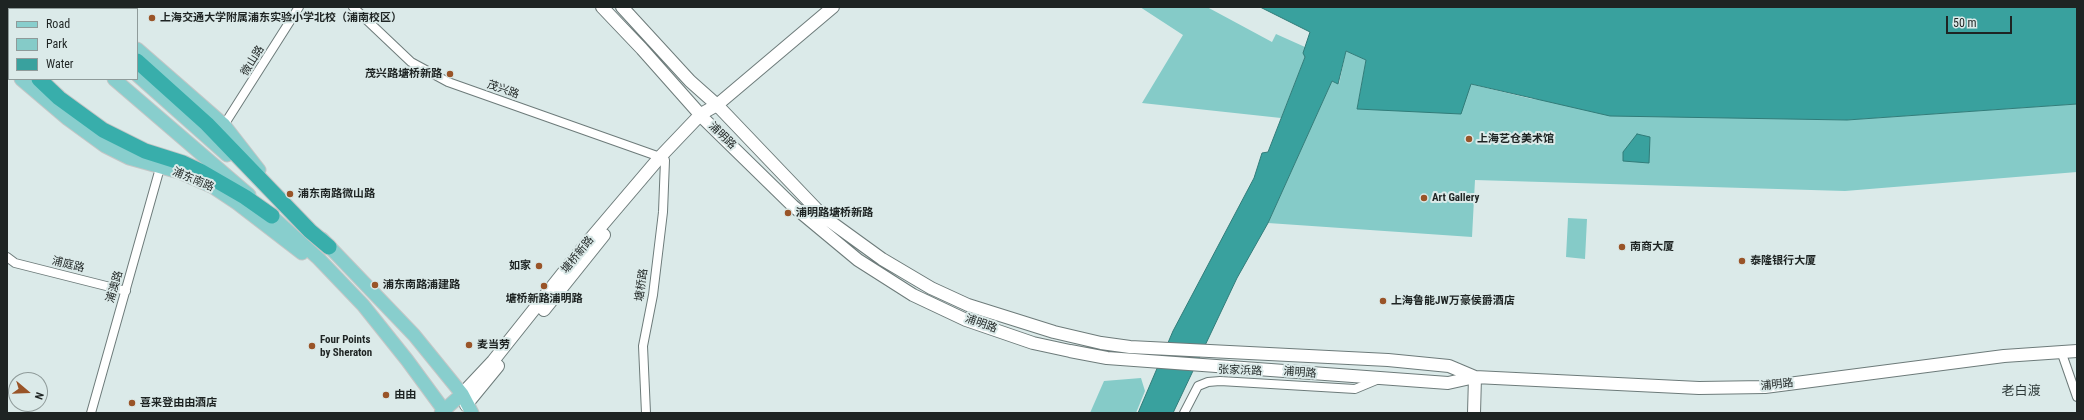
<!DOCTYPE html>
<meta charset="utf-8">
<style>
body{margin:0}
#map{position:relative;width:2084px;height:420px;overflow:hidden;background:#dbeae9;font-family:"Roboto Condensed",sans-serif}
canvas{display:block}
.frame{position:absolute;inset:0;border:8px solid #1e2423;pointer-events:none}
.legend{position:absolute;left:8px;top:8px;width:130px;height:72px;box-sizing:border-box;background:#dbeae9;border:1px solid #8f9b9a;margin:0;padding:5px 7px;list-style:none;font-size:12px;color:#1e2423}
.legend li{display:flex;align-items:center;gap:8px;height:20px}
.legend b{width:20px;border:1px solid #8f9b9a}
.north{position:absolute;left:8px;top:372px;width:40px;height:40px;box-sizing:border-box;background:#dbeae9;border:1px solid #8f9b9a;border-radius:50%;rotate:109deg;font-size:11px;font-weight:700;line-height:16px;text-align:center;color:#1e2423}
.north::after{content:'';display:block;margin:auto;width:14px;height:18px;background:#995428;clip-path:polygon(50% 0,100% 100%,50% 72%,0 100%)}
.scale{position:absolute;left:1946px;top:16px;width:66px;height:18px;box-sizing:border-box;border:2px solid #1e2423;border-top:0;padding-left:5px;font-size:12px;line-height:14px;white-space:nowrap;color:#1e2423;-webkit-text-stroke:3px #dbeae9;paint-order:stroke}
</style>
<div id="map">
<canvas width="2084" height="420"></canvas>
<div class="frame"></div>
<ul class="legend">
<li><b style="height:5px;background:#88cecd"></b>Road</li>
<li><b style="height:11px;background:#85cbc8"></b>Park</li>
<li><b style="height:11px;background:#39a19e"></b>Water</li>
</ul>
<div class="north">N</div>
<div class="scale">50 m</div>
</div>
<script>
const ctx = document.querySelector('canvas').getContext('2d');
ctx.lineJoin = 'round';
function paint(path, color) { ctx.fillStyle = color; ctx.fill(path, 'evenodd'); }
const toPath = rows => new Path2D(rows.map(r => 'M' + r).join(''));
function stroke(path, color, width, dash) { ctx.strokeStyle = color; ctx.lineWidth = width; ctx.lineCap = dash ? 'butt' : 'round'; ctx.setLineDash(dash || []); ctx.stroke(path); }
function write(font, color, halo, rows, align = 'center') {
  ctx.font = font + ' "Roboto Condensed","Noto Sans SC",sans-serif'; ctx.lineWidth = 4; ctx.setLineDash([]); ctx.textBaseline = 'middle'; ctx.strokeStyle = halo; ctx.fillStyle = color; for (const [text, x, y, turn = 0] of rows) {
    ctx.save(); ctx.translate(x, y); ctx.rotate((+turn || 0) * Math.PI / 180); ctx.textAlign = isNaN(turn) ? turn : align; if (halo) ctx.strokeText(text, 0, 0); ctx.fillText(text, 0, 0); ctx.restore();
  }
}
const green = toPath([
 [1140,7,1207,7,1272,42,1276,34,1305,47,1305,57,1281,118,1142,103,1183,35],
 [1346,51,1366,60,1357,108,1470,84,1532,99,1847,120,2077,104,2077,172,1845,191,1475,180,1472,237,1268,223,1332,81,1339,84],
 [1568,218,1587,219,1585,259,1566,257],
 [1141,378,1145,391,1136,413,1090,413,1104,381]
]);
const water = toPath([
 [1260,7,2077,7,2077,104,1847,120,1610,116,1471,84,1461,114,1357,109,1366,60,1346,51,1338,84,1332,81,1268,223,1237,278,1173,413,1138,413,1173,331,1254,178,1262,153,1268,152,1305,57,1303,53,1310,32,1260,7],
 [1637,134,1650,137,1649,163,1623,161,1623,152,1637,134]
]);
const street = toPath([
 [353,7,411,62,448,82,660,157,665,160,663,212,653,295,643,346,646,413],
 [224,125,299,7],
 [7,257,15,263,126,291],
 [2061,351,2077,397],
 [91,413,160,168],
 [1184,413,1198,386,1208,382,1220,381,1355,389,1379,379]
]);
const secondary = toPath([
 [602,7,642,49,705,120,793,206,858,260,913,295,966,320,1033,343,1070,351,1107,358,1448,383,1475,377,1699,388,1765,387,2004,356,2077,351],
 [622,7,690,81,717,105,824,217,882,259,931,288,968,305,1054,332,1101,343,1130,347,1388,360,1449,366,1475,377],
 [544,310,604,235],
 [462,394,493,361,586,244,660,157,701,114,717,105,833,7],
 [466,405,498,366],
 [1474,413,1475,377]
]);
const primary = toPath([
 [29,7,31,9],
 [55,7,57,9],
 [89,7,91,9],
 [137,49,224,125,259,170],
 [7,65,9,67],
 [137,75,227,155],
 [21,79,68,119,105,146,129,158,179,172,213,187,237,203,302,253],
 [114,79,249,195],
 [265,210,319,259,363,305,407,360,446,413],
 [322,239,414,335,462,394,472,413],
 [441,413,462,394]
]);
const highway = toPath([
 [73,7,75,9],
 [7,48,9,50],
 [137,61,207,124,310,231,329,247],
 [39,79,59,98,103,130,145,151,183,163,200,171,245,197,272,216]
]);
const markers = [
 [152,18,4,"#995428"],
 [450,74,4,"#995428"],
 [1469,139,4,"#995428"],
 [290,194,4,"#995428"],
 [1424,198,4,"#995428"],
 [788,213,4,"#995428"],
 [1622,247,4,"#995428"],
 [1742,261,4,"#995428"],
 [539,266,4,"#995428"],
 [375,285,4,"#995428"],
 [544,286,4,"#995428"],
 [1383,301,4,"#995428"],
 [469,345,4,"#995428"],
 [312,346,4,"#995428"],
 [386,395,4,"#995428"],
 [132,403,4,"#995428"]
];
const poiNames = [
 ["上海交通大学附属浦东实验小学北校（浦南校区）",160,18],
 ["茂兴路塘桥新路",442,74,"right"],
 ["上海艺仓美术馆",1477,139],
 ["浦东南路微山路",298,194],
 ["Art Gallery",1432,198],
 ["浦明路塘桥新路",796,213],
 ["南商大厦",1630,247],
 ["泰隆银行大厦",1750,261],
 ["如家",531,266,"right"],
 ["浦东南路浦建路",383,285],
 ["塘桥新路浦明路",544,299,"center"],
 ["上海鲁能JW万豪侯爵酒店",1391,301],
 ["Four Points",320,340],
 ["by Sheraton",320,353],
 ["麦当劳",477,345],
 ["由由",394,395],
 ["喜来登由由酒店",140,403]
];
const streetNames = [
 ["微山路",253,61,-58],
 ["茂兴路",503,90,19],
 ["浦明路",722,136,44],
 ["浦东南路",193,180,23],
 ["塘桥新路",578,255,-51],
 ["浦庭路",68,265,14],
 ["塘桥路",642,285,-82],
 ["浦澳路",115,287,-74],
 ["浦明路",981,324,20],
 ["张家浜路",1240,371,2],
 ["浦明路",1300,373,4],
 ["浦明路",1777,385,-6]
];
const quarterNames = [
 ["老白渡",2021,392]
];
paint(green, '#85cbc8');
paint(water, '#39a19e');
stroke(water, '#317c79', 1);
stroke(street, '#6d7b7a', 10);
stroke(secondary, '#6d7b7a', 14);
stroke(primary, '#c4c6c6', 15);
stroke(highway, '#c4c6c6', 17);
stroke(street, '#fff', 8);
stroke(secondary, '#fff', 12);
stroke(primary, '#88cecd', 13);
stroke(highway, '#38aeab', 15);
for (const [x, y, r, color] of markers) { const dot = new Path2D(); dot.arc(x, y, r, 0, 2 * Math.PI); ctx.fillStyle = color; ctx.fill(dot); stroke(dot, '#dbeae9', 1.5); }
write('bold 11px', '#1e2423', '#dbeae9', poiNames, 'left');
write('11px', '#1e2423', '#dbeae9', streetNames);
write('13px', '#2d3938', '#dbeae9', quarterNames);
</script>
